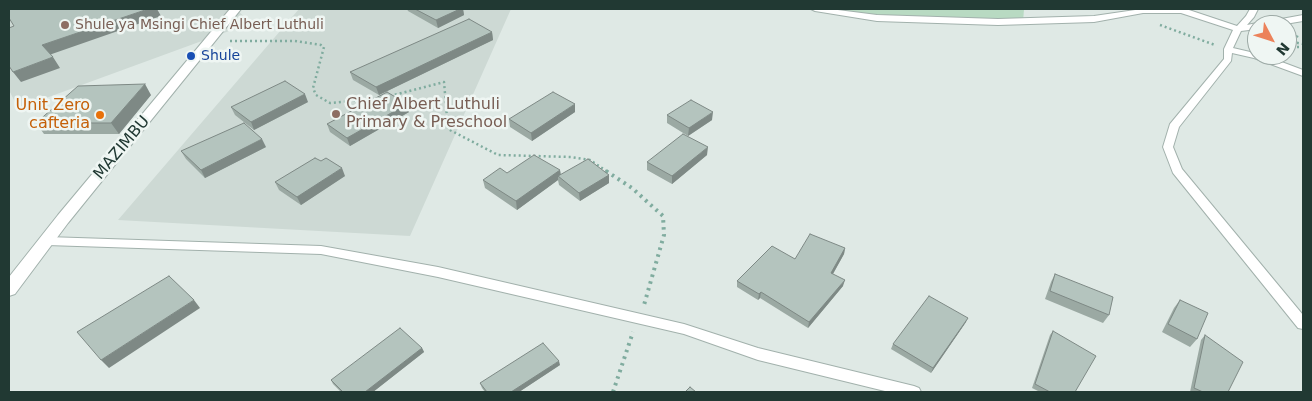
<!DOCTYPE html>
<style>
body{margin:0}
#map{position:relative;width:1312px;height:401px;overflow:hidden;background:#dfe9e5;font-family:"DejaVu Sans",sans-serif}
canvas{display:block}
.frame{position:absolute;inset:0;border:10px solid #213933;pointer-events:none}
.north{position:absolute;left:1247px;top:15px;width:50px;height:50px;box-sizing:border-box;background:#eff6f3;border:1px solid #9daaa6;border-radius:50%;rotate:130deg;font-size:14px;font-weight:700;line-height:20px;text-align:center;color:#213933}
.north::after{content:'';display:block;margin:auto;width:18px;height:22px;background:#ec825a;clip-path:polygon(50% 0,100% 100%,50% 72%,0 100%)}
</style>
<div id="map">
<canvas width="1312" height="401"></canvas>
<div class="frame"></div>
<div class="north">N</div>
</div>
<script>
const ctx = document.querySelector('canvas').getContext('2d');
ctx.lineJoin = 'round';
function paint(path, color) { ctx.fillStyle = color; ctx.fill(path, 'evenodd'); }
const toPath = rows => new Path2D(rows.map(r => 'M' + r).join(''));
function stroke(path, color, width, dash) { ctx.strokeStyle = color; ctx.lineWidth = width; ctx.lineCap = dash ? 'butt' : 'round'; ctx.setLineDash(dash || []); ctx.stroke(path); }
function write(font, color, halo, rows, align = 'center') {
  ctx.font = font + ' "DejaVu Sans",sans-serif'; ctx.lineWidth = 5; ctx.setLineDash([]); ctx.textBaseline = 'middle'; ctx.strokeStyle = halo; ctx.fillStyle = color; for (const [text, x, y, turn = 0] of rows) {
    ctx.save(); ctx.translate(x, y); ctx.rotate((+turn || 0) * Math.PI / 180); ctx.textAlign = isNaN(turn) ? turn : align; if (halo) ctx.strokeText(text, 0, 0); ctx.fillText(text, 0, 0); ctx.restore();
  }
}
const built = toPath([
 [9,9,236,9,251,23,16,109,15,102,9,90],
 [299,9,511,9,410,236,118,220]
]);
const green = toPath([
 [813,9,1024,9,1023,22,870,17]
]);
const pathFar1 = toPath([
 [1160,25,1215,45],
 [230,41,295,41,321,45,324,47,313,88,316,95,330,103,374,99],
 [1287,41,1303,44],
 [1295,42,1298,34],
 [1287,47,1303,47],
 [390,96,444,82,448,129,498,155,571,157,590,160,608,172]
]);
const path = toPath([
 [606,171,632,188,663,216,664,235,644,305],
 [613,392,633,332]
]);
const service = toPath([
 [811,9,830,9,877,15,998,19,1094,16,1142,9,1186,9,1237,26,1246,16,1250,9,1258,9,1254,17,1247,25,1257,23,1261,25,1257,25,1257,29,1241,31,1233,48,1263,55,1303,70,1303,76,1254,58,1232,53,1231,61,1179,127,1173,147,1182,169,1303,315,1303,329,1298,328,1173,173,1163,147,1170,124,1224,59,1224,49,1233,30,1181,13,1143,13,1094,22,998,25,877,21,815,11,811,9],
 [1303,15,1303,21,1279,25,1261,25,1265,22,1303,15],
 [47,237,321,246,438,267,684,324,758,348,914,386,919,388,921,392,889,392,758,360,684,334,438,277,321,254,47,245,43,244,41,241,43,238,47,237]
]);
const minor = toPath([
 [230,9,241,9,68,223,15,294,9,296,9,277,58,215,230,9]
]);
const wall = toPath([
 [407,9,463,9,464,15,438,28,408,11],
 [492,32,493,40,379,95,353,80,350,72],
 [151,95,119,134,44,134,36,123],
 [308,102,254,130,235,115,231,107],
 [407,104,409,112,350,146,330,132,327,124],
 [575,112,532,141,510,127,509,119],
 [667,115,712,120,688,136,667,123],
 [266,147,205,178,186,159,181,151],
 [707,155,672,184,647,170,647,162],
 [560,170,561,175,609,175,609,183,580,201,559,185,558,180,517,210,485,188,483,180,507,173],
 [345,176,301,205,279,190,275,182],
 [845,248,844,254,833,274,843,286,808,328,760,298,758,300,737,287,737,281,795,259],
 [1055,274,1109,315,1103,323,1045,299,1051,282],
 [1180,300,1197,339,1190,347,1162,332,1174,308],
 [966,322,931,373,891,349,893,344],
 [1053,331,1075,392,1040,392,1032,388,1050,335],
 [1205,335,1228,392,1190,392,1201,340],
 [422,348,424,352,373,392,341,392,333,384,331,380],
 [560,365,519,392,485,392,482,388,480,383]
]);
const shadedWall = toPath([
 [148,9,157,9,161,16,49,55,42,45],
 [460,9,463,9,464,15,438,28,436,20],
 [492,32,493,40,379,95,376,87],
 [53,57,60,68,21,82,13,72],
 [145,84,151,95,119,134,111,123],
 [305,94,308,102,254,130,251,122],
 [407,104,409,112,350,146,347,138],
 [575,104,575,112,532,141,531,133],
 [713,112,712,120,688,136,689,128],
 [262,139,266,147,205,178,201,170],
 [708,147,707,155,672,184,672,176],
 [342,168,345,176,301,205,297,197],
 [560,170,561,178,558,176,558,180,517,210,516,201],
 [609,175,609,183,580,201,579,193],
 [845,248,844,254,830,279,831,273],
 [845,280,843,286,808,328,809,322],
 [761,292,760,298,758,300,759,294],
 [194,300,200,308,109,368,101,360],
 [968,318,966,322,931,373,933,368],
 [422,348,424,352,373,392,365,392],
 [559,361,560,365,519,392,511,392]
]);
const building = toPath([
 [9,9,148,9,42,45,53,57,13,72,9,66,9,28,14,26,9,18,9,9],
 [415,9,460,9,436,20,415,9],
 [469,19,492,32,376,87,350,72,469,19],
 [285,81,305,94,251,122,231,107,285,81],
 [145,84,111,123,36,123,78,86,145,84],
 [387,92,407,104,347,138,327,124,387,92],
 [553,92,575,104,531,133,509,119,553,92],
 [691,100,713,112,689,128,667,115,691,100],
 [244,123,262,139,201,170,181,151,244,123],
 [683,134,708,147,672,176,647,162,683,134],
 [534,155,560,170,516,201,483,180,500,168,507,173,534,155],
 [315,158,321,161,326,158,342,168,297,197,275,182,315,158],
 [588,159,609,175,579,193,558,176,588,159],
 [810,234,845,248,831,273,845,280,809,322,761,292,759,294,737,281,772,246,795,259,810,234],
 [1055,274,1113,297,1109,315,1050,291,1055,274],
 [169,276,194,300,101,360,77,332,169,276],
 [929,296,968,318,933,368,893,344,929,296],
 [1180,300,1208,313,1197,339,1168,324,1180,300],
 [400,328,422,348,365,392,343,392,331,380,400,328],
 [1053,331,1096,356,1075,392,1050,392,1035,384,1053,331],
 [1205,335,1243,362,1228,392,1203,392,1194,388,1205,335],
 [543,343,559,361,511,392,487,392,480,383,543,343],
 [690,387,696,392,685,392,690,387]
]);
const markers = [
 [65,25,5,"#8d6e63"],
 [191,56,5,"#1a4fb4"],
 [336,114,5,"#8d6e63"],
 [100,115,5,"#e8710a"]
];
const farEducationnames = [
 ["Shule ya Msingi Chief Albert Luthuli",75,25]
];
const farTransitnames = [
 ["Shule",201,56]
];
const educationNames = [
 ["Chief Albert Luthuli",346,105],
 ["Primary & Preschool",346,123]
];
const foodNames = [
 ["Unit Zero",90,106],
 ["cafteria",90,124]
];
const streetNames = [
 ["MAZIMBU",122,148,-50]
];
paint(built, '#cdd9d4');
paint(green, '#b8dac2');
stroke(service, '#a2b1ac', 2);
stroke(minor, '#a2b1ac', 2);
stroke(pathFar1, '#80ac9f', 2.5, [2, 3]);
stroke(path, '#80ac9f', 4, [2.5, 4.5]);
paint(service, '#fff');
paint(minor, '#fff');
paint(wall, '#9ba9a3');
paint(shadedWall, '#7e8985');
paint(building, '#b4c4be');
stroke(building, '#7e8985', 1);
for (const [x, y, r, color] of markers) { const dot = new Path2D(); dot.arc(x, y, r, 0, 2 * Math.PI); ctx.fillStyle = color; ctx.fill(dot); stroke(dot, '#eff6f3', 2); }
write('14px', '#785e54', '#eff6f3', farEducationnames, 'left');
write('14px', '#164399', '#eff6f3', farTransitnames, 'left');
write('16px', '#785e54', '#eff6f3', educationNames, 'left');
write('16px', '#c56008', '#eff6f3', foodNames, 'right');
write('16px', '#213933', '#eff6f3', streetNames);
</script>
